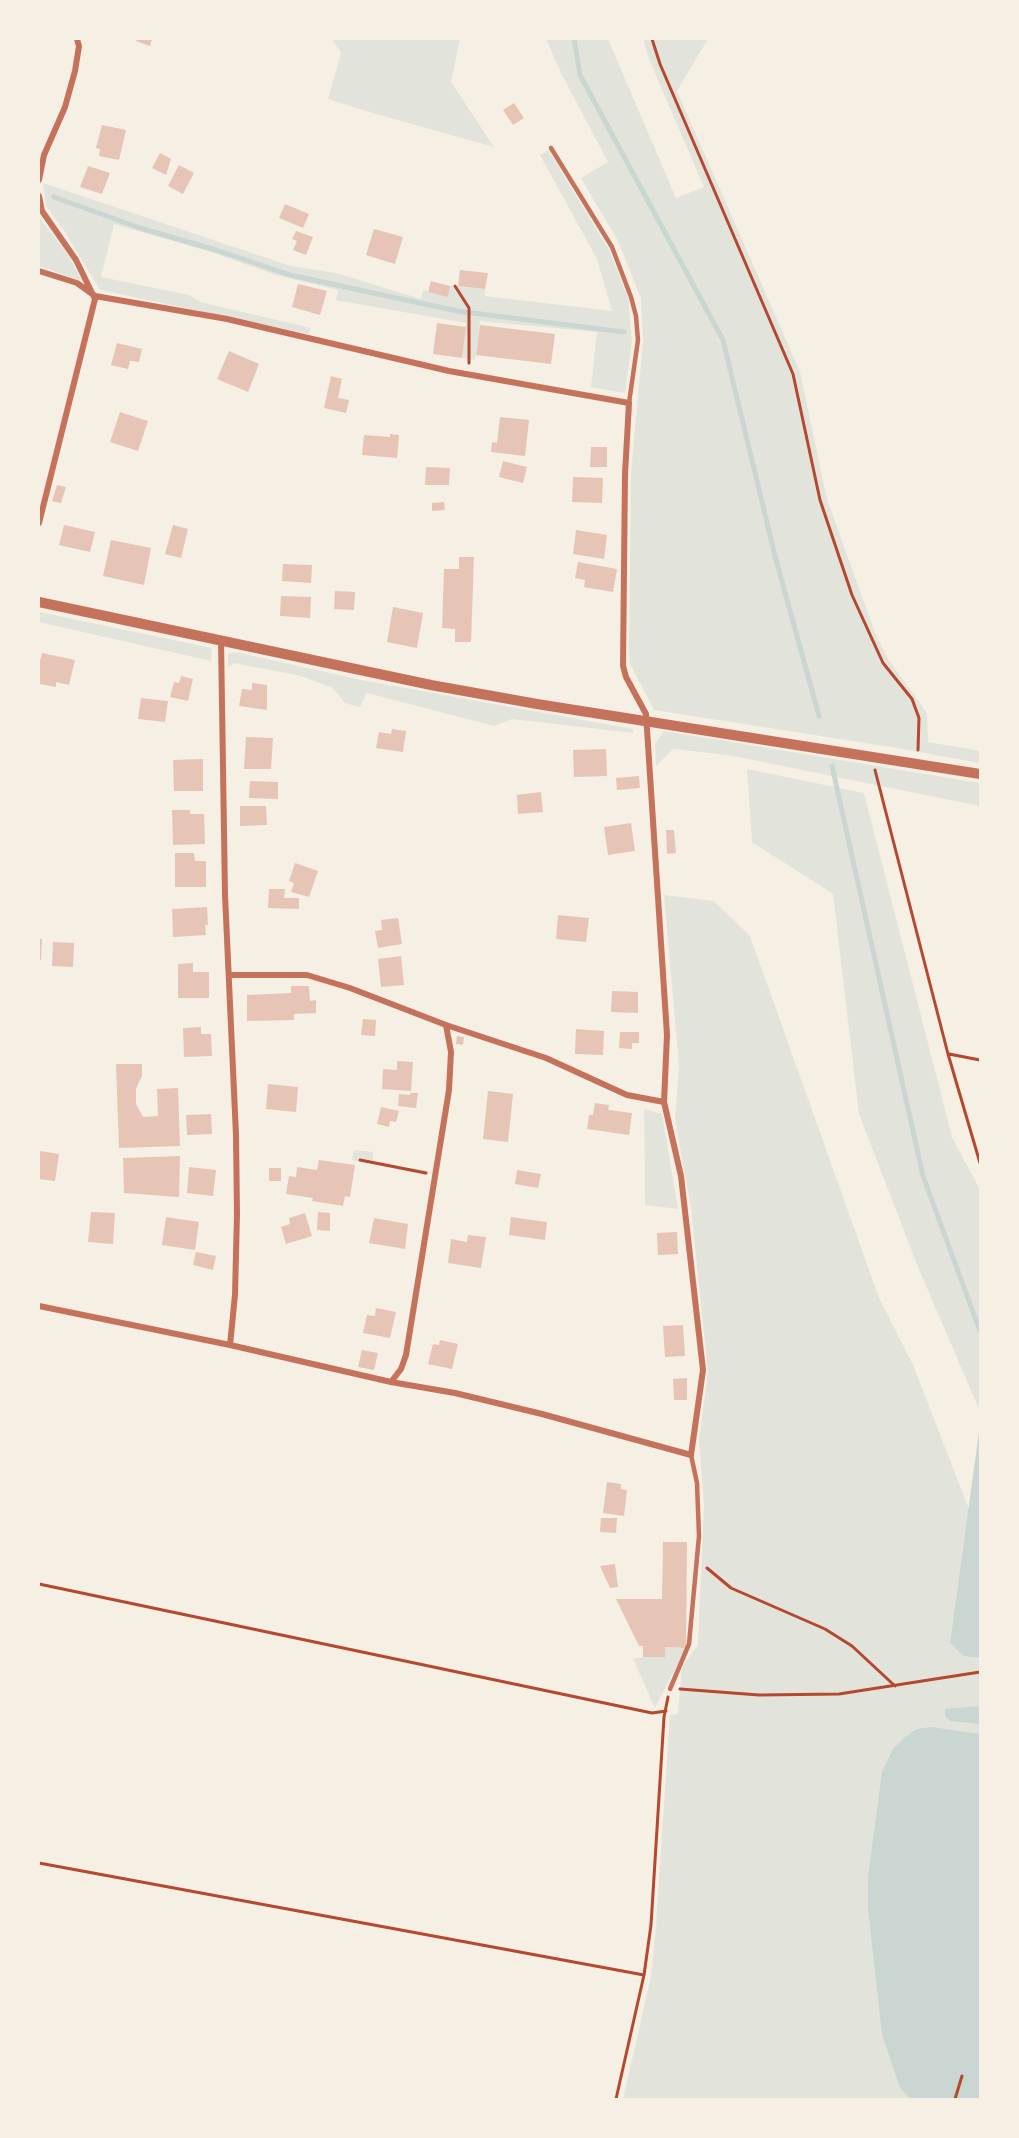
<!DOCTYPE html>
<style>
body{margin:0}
#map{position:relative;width:1019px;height:2138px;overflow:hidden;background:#f6efe4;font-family:"PT Sans",sans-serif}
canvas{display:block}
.frame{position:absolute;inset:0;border:40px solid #f6efe4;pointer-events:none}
</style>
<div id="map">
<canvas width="1019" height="2138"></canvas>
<div class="frame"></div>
</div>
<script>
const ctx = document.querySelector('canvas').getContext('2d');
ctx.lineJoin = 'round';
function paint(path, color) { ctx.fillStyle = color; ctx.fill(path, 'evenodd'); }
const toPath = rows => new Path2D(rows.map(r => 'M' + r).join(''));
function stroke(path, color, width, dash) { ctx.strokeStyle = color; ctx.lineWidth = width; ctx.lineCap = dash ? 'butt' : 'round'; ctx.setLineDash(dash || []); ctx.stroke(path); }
const green = toPath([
 [332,39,460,39,451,82,494,147,369,112,328,99,341,53],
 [546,39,608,39,676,198,704,187,651,64,643,39,708,39,677,91,800,372,827,499,875,633,888,659,927,713,928,742,980,751,980,763,891,747,654,710,630,664,629,653,631,472,643,342,641,298,618,241,581,178,608,162,562,75],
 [548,150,609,250,628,298,632,340,625,393,591,387,597,332,480,321,475,360,462,358,466,323,336,300,338,290,276,275,211,252,114,224,101,277,189,295,200,302,311,328,309,334,100,290,67,235,46,206,43,183,291,266,336,273,421,299,423,290,447,296,450,286,458,286,485,289,485,296,612,311,597,259,540,155],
 [39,217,68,255,82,281,39,266],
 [39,612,212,648,211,661,39,622],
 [235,652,366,681,633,729,633,733,512,719,494,726,367,693,360,707,345,703,333,688,301,676,234,663,228,667,228,654],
 [664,731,980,783,980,806,728,755,673,749,656,766,655,744],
 [747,769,864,793,952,1137,980,1190,979,1409,918,1267,859,1114,833,894,752,842],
 [664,895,714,901,750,936,879,1298,913,1365,969,1509,950,1643,963,1656,980,1658,980,2099,623,2099,651,1977,656,1926,670,1715,678,1714,682,1667,698,1645,704,1505,699,1440,708,1372,691,1208,675,1120,679,1066],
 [644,1109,662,1114,678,1209,645,1205],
 [354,1150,373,1152,373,1162,428,1171,425,1175,352,1160],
 [665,1647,686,1648,655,1708,633,1659,643,1657,665,1657]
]);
const water = toPath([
 [979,1432,980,1432,980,1658,963,1656,950,1643],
 [980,1706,980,1724,950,1721,945,1716,945,1709],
 [931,1727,980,1734,980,2099,917,2099,908,2097,900,2088,882,2035,868,1909,868,1877,882,1772,893,1749,905,1737,917,1729]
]);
const stream = toPath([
 [574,39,580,75,723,340,775,556,819,716],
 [54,197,140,228,216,250,290,275,457,311,624,332],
 [832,766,923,1176,980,1331]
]);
const building = toPath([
 [137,39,152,39,150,46,136,41],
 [514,103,524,118,513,125,503,110],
 [102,125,126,130,119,160,99,156,100,149,96,148],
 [160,153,171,159,166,175,152,168],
 [179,165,194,173,183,194,168,186],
 [88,166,110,173,102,194,80,187],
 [285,204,309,214,303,228,279,218],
 [374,229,403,237,395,264,366,255],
 [296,231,313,237,306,255,293,250,297,241,292,239],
 [460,270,488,273,485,289,458,286],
 [431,281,450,286,448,297,428,292],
 [298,284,327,291,320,315,292,307],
 [437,323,466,327,462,358,433,354],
 [480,325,555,334,551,364,476,355],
 [117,343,142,349,139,362,130,361,128,369,111,365],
 [229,351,259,364,248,392,217,379],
 [331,376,342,379,338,398,349,400,346,413,324,408],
 [120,412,148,421,138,451,110,442],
 [500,417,529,420,525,456,491,452,492,442,497,443],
 [390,434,399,435,397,458,362,455,364,435,390,437],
 [591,447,607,447,607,467,590,467],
 [503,461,527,467,523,483,499,477],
 [426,467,450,468,449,485,425,485],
 [573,477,603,478,602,503,572,502],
 [57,485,66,487,61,503,52,501],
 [444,502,445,510,432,511,432,503],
 [64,525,95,532,90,552,59,545],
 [173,525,188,529,181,558,165,554],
 [576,530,607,535,604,559,573,554],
 [111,540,151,548,144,585,103,576],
 [459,557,474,557,471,642,455,642,455,629,442,628,444,569,459,569],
 [578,562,617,569,613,592,584,587,585,580,575,578],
 [283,564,312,565,311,583,282,581],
 [335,591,355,592,354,610,334,609],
 [281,596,311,597,310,618,280,616],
 [393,607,423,613,417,648,387,642],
 [42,653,75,660,69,685,56,682,56,687,39,684,39,665],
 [181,676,193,679,188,701,170,697,174,682,179,683],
 [252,683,267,685,267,710,239,706,242,689,252,690],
 [141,698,168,701,165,722,138,719],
 [392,729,406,731,403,752,376,748,379,732,391,734],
 [246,737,273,738,271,769,244,769],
 [606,749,607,776,574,777,573,750],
 [203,759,203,791,174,791,173,760],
 [639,776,640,788,617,790,616,778],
 [250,781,278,782,278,799,249,798],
 [541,792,543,812,518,814,517,795],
 [240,806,266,806,267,825,240,826],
 [172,810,190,810,190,814,204,814,205,844,173,845],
 [631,823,635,851,608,855,604,827],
 [666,830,674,830,676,853,667,854],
 [175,853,194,853,195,861,206,861,206,887,175,887],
 [295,863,318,871,309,897,291,892,294,883,289,881],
 [269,889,285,889,284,898,299,898,299,909,268,908],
 [207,907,208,925,205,925,206,935,173,937,172,909],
 [558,915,589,918,586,942,556,939],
 [398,918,402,944,378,948,375,931,382,930,381,920],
 [39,939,42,939,41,960,39,960],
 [53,942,74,943,73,967,52,966],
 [401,956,404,985,381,987,378,959],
 [193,963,193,972,209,972,209,998,178,998,178,964],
 [291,986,309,986,310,1001,316,1000,316,1013,294,1014,294,1020,247,1021,247,995,291,993],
 [612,991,638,992,638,1013,611,1012],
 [363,1019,376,1020,375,1036,361,1035],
 [201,1027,201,1034,211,1034,212,1056,184,1057,183,1028],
 [576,1029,604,1031,603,1055,575,1054],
 [620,1032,639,1032,639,1043,632,1043,632,1049,619,1048],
 [457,1036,464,1037,463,1045,456,1044],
 [397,1061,413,1062,411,1091,382,1089,383,1069,397,1070],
 [116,1064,142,1064,142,1076,136,1089,136,1104,143,1117,158,1116,157,1089,178,1088,180,1146,119,1148],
 [268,1084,298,1087,296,1112,266,1109],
 [488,1091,513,1094,508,1142,483,1139],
 [410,1093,418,1093,416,1108,398,1106,399,1094,410,1095],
 [595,1103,609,1105,608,1110,632,1113,629,1135,587,1129,589,1115,593,1115],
 [381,1107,399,1111,396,1122,390,1121,389,1127,377,1124],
 [211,1114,212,1134,187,1135,186,1115],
 [39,1151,59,1154,55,1181,39,1179],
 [180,1156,179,1197,124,1193,123,1158],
 [319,1160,355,1165,350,1197,345,1196,343,1206,312,1201,313,1198,286,1194,289,1176,296,1177,297,1167,317,1170],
 [189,1167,216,1170,213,1196,187,1193],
 [269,1168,281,1168,281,1181,269,1181],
 [517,1170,541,1174,538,1188,515,1184],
 [91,1212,115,1213,113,1244,88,1242],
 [318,1212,330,1213,330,1231,317,1230],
 [305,1213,312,1236,286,1244,281,1227,290,1224,289,1218],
 [166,1217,199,1222,195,1250,162,1245],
 [511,1217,547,1222,545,1240,509,1235],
 [374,1218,408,1224,405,1249,369,1243],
 [677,1232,678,1254,658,1255,657,1233],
 [468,1235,486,1237,481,1268,448,1263,451,1239,467,1242],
 [196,1252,216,1256,213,1270,193,1265],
 [376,1308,396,1312,390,1338,363,1333,367,1315,375,1316],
 [683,1325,685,1356,665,1357,663,1326],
 [440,1340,458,1344,452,1369,428,1364,433,1344,439,1345],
 [362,1350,378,1353,374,1370,358,1367],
 [687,1378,687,1400,674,1400,673,1379],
 [607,1482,621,1484,621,1489,627,1490,624,1516,603,1513],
 [601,1518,617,1518,616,1533,600,1532],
 [663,1542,687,1542,686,1648,665,1647,665,1657,643,1657,643,1646,639,1646,616,1599,662,1599],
 [615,1564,618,1587,610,1588,600,1566]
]);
const path = toPath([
 [652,39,660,64,793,374,820,500,852,595,883,663,912,699,919,718,918,750],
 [455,286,469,308,469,363],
 [875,770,948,1054,980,1163],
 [949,1054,980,1060],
 [360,1160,426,1173],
 [707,1568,731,1588,825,1629,852,1646,895,1686],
 [39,1584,652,1713,666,1711],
 [680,1689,759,1695,839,1694,980,1672],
 [39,1863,644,1975],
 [616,2099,644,1975,651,1925,664,1717,668,1697],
 [955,2099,962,2076]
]);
const service = toPath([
 [551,148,612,247,631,297,636,316,638,340,629,403],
 [670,1689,689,1644,699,1536,697,1483,691,1455]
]);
const minor = toPath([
 [39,180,44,155,65,107,75,71,79,46,77,39],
 [39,196,42,211,76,260,95,299,39,523],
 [39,271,77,283,95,296,227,319,449,371,629,403,625,474,623,666,626,677,646,714,667,1035,664,1102,681,1176,703,1370,691,1455,542,1414,455,1393,391,1382,230,1345,39,1306],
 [221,640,225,895,236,1135,237,1214,235,1295,230,1345],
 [229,975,307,975,350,988,446,1025,546,1058,627,1095,664,1102],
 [391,1382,401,1369,406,1355,449,1090,451,1052,446,1025]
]);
const tertiary = toPath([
 [39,602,431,685,537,704,980,774]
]);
paint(green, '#e2e4dc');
paint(water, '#c9d6d2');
stroke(stream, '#c9d6d2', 5);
paint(building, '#e6c5b7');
stroke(path, '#b5482f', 3);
stroke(service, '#c5725c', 4.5);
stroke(minor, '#c5725c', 6);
stroke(tertiary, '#c5725c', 10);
</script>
